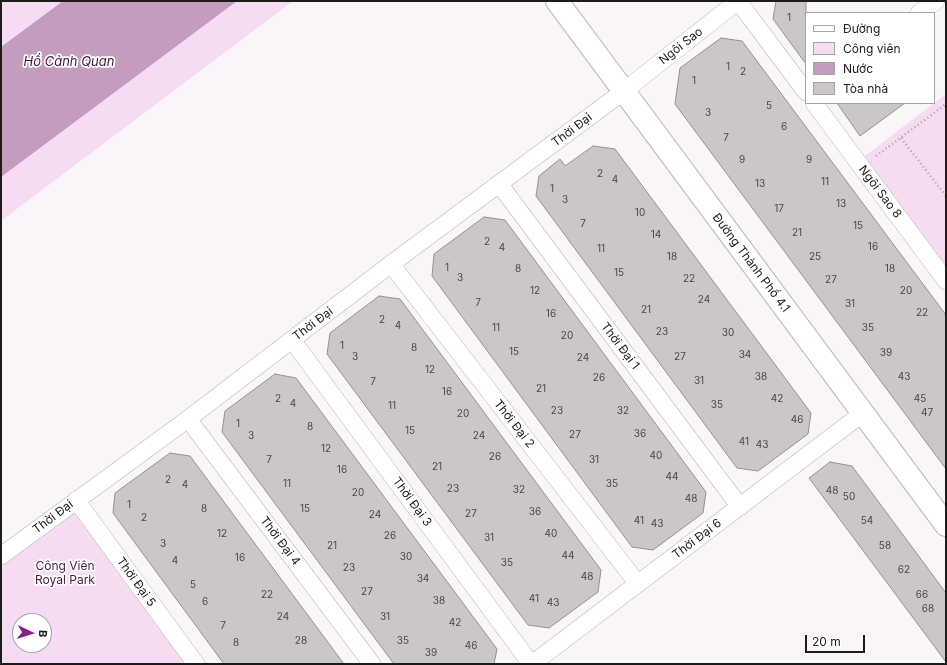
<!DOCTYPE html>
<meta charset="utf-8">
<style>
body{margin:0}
#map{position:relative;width:947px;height:665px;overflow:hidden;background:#f9f5f8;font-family:Inter,sans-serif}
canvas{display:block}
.frame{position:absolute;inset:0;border:2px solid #1c1b1c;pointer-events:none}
.legend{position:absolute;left:805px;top:12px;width:130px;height:92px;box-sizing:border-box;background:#fff;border:1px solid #a4a4a4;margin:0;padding:5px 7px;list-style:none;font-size:12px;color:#1c1b1c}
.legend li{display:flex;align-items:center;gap:8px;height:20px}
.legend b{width:20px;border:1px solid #a4a4a4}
.north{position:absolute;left:12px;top:613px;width:40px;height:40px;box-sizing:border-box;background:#fff;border:1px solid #a4a4a4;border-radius:50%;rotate:94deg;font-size:11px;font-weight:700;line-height:16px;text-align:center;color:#1c1b1c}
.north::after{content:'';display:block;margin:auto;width:14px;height:18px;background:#891e84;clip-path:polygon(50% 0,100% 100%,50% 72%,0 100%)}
.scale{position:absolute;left:805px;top:635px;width:60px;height:18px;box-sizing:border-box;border:2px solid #1c1b1c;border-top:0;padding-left:5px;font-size:12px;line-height:14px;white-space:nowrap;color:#1c1b1c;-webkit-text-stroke:3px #fff;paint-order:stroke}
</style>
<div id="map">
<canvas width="947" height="665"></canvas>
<div class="frame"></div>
<ul class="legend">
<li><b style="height:5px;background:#fff"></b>Đường</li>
<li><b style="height:11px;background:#f6dcf3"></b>Công viên</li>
<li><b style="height:11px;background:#c39cbe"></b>Nước</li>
<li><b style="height:11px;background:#cac6c9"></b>Tòa nhà</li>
</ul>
<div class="north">B</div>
<div class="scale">20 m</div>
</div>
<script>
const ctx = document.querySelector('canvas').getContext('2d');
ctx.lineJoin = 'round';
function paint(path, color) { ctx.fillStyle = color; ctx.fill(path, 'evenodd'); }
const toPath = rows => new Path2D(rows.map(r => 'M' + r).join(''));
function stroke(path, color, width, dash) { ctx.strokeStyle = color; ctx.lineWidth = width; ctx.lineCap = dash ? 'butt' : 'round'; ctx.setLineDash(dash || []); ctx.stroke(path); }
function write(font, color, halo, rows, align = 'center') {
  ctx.font = font + ' Inter,sans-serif'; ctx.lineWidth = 3.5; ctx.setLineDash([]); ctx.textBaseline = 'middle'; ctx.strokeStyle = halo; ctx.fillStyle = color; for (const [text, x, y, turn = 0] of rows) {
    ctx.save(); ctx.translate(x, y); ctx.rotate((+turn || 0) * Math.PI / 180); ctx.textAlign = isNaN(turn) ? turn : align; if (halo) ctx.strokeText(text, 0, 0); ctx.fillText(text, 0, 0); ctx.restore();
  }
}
const green = toPath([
 [1,1,293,1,1,221],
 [946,94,946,281,857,162],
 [76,500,196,664,1,664,1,556],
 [20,621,44,621,44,645,20,645]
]);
const water = toPath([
 [63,1,237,1,1,177,1,47]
]);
const building = toPath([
 [776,1,806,1,806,64,773,19,776,1],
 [721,38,742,41,946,315,946,469,675,104,680,68,721,38],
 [837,103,905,103,860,136,837,103],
 [593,146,615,149,811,413,808,434,758,471,737,468,536,196,539,176,560,159,565,166,593,146],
 [484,217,505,220,706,492,703,513,653,550,632,547,432,276,434,254,484,217],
 [379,296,400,299,601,570,598,592,549,628,528,625,327,354,330,333,379,296],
 [275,374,296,378,497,649,494,664,394,664,222,432,225,411,275,374],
 [170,453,190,456,344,664,224,664,113,513,115,493,170,453],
 [830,462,852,466,946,593,946,662,809,478,830,462]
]);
const path = toPath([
 [901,138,946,196],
 [876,156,946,104]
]);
const street = toPath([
 [738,1,806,92],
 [919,13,936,1],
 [814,103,946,281],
 [500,185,740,507],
 [391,264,638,584],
 [292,340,531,664],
 [188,419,372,664],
 [76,500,196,664],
 [1,556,188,419,391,264,624,91,738,1],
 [532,664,863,413]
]);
const secondary = toPath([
 [557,1,946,525]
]);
const numberNames = [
 ["1",789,18],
 ["1",728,67],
 ["2",743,72],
 ["1",694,81],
 ["5",769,106],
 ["3",708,113],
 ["6",784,127],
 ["7",726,138],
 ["9",742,160],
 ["9",809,160],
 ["2",600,174],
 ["4",615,180],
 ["11",825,182],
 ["13",760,184],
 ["1",552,189],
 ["3",565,200],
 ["13",841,204],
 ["17",779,209],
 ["10",640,213],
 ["7",583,224],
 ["15",858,226],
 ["21",797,233],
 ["14",656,235],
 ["2",487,242],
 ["16",873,247],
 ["4",502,248],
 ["11",601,249],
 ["18",672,257],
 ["25",815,257],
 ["1",447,268],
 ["8",518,269],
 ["18",890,269],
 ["15",619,273],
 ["3",460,278],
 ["22",689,279],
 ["27",831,280],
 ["12",535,291],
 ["20",906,291],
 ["24",704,300],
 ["7",478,303],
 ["31",850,304],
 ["21",646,310],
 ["22",922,313],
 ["16",551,314],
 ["2",382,320],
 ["4",398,326],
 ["11",496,328],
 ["35",868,328],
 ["23",662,332],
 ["30",728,333],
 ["20",567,336],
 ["1",342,346],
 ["8",414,348],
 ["15",514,352],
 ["39",886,353],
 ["34",745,355],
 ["3",355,357],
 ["27",680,357],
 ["24",583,358],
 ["12",430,370],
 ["38",761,377],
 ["43",904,377],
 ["26",599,378],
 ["31",699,381],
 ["7",373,382],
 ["21",541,389],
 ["16",447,392],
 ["2",278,399],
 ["42",777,399],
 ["45",920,399],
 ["4",293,404],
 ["35",717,405],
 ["11",392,406],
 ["23",557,411],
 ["32",623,411],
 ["47",927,413],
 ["20",463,414],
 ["46",797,420],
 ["1",238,424],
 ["8",310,427],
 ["15",410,431],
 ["36",640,434],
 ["27",575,435],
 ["3",251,436],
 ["24",479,436],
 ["41",744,442],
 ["43",762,445],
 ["12",326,449],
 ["40",656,456],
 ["26",495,457],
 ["7",269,460],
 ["31",594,460],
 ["21",437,467],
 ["16",342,470],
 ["44",672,477],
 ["2",168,480],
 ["11",287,484],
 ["35",612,484],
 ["4",185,485],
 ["23",453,489],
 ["32",519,490],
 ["48",832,491],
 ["20",358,493],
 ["50",849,497],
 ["48",691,499],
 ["1",129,505],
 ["8",204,509],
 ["15",305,509],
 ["36",535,512],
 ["27",471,514],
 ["24",375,515],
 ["2",144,518],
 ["41",639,521],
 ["54",867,521],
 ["43",657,524],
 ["12",222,534],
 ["40",551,534],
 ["26",390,536],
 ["31",489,538],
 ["3",163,544],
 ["21",332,546],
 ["58",885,546],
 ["44",568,556],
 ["30",406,557],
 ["16",240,558],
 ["4",175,561],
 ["35",507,563],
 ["23",349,568],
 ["62",904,570],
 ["48",587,577],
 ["34",423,579],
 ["5",193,585],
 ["27",367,592],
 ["22",267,595],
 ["66",922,595],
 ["41",534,599],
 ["38",439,601],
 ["6",205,602],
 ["43",553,603],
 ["68",928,609],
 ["24",283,617],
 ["31",385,617],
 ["42",455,623],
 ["7",223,626],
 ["28",301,641],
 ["35",403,641],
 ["8",236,643],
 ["46",471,646],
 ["39",431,653]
];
const streetNames = [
 ["Ngôi Sao",681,46,-38],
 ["Thời Đại",572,130,-37],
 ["Ngôi Sao 8",880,192,53],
 ["Đường Thành Phố 4.1",751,263,53],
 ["Thời Đại",313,324,-37],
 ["Thời Đại 1",620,346,53],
 ["Thời Đại 2",514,424,52],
 ["Thời Đại 3",412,502,54],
 ["Thời Đại",53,517,-37],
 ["Thời Đại 6",697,539,-37],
 ["Thời Đại 4",280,541,53],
 ["Thời Đại 5",136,582,54]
];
const parkNames = [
 ["Công Viên",65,566],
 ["Royal Park",65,580]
];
const waterNames = [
 ["Hồ Cảnh Quan",69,62]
];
paint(green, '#f6dcf3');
paint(water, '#c39cbe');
paint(building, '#cac6c9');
stroke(building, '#938f92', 1);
stroke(street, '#bbb7ba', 18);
stroke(secondary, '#bbb7ba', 24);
stroke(path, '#a2a0a2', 2.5, [1, 3]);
stroke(street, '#fff', 17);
stroke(secondary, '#fff', 22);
write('10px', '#484647', null, numberNames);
write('12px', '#1c1b1c', '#fff', streetNames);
write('12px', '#491a45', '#fff', parkNames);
write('italic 13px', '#441541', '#fff', waterNames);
</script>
